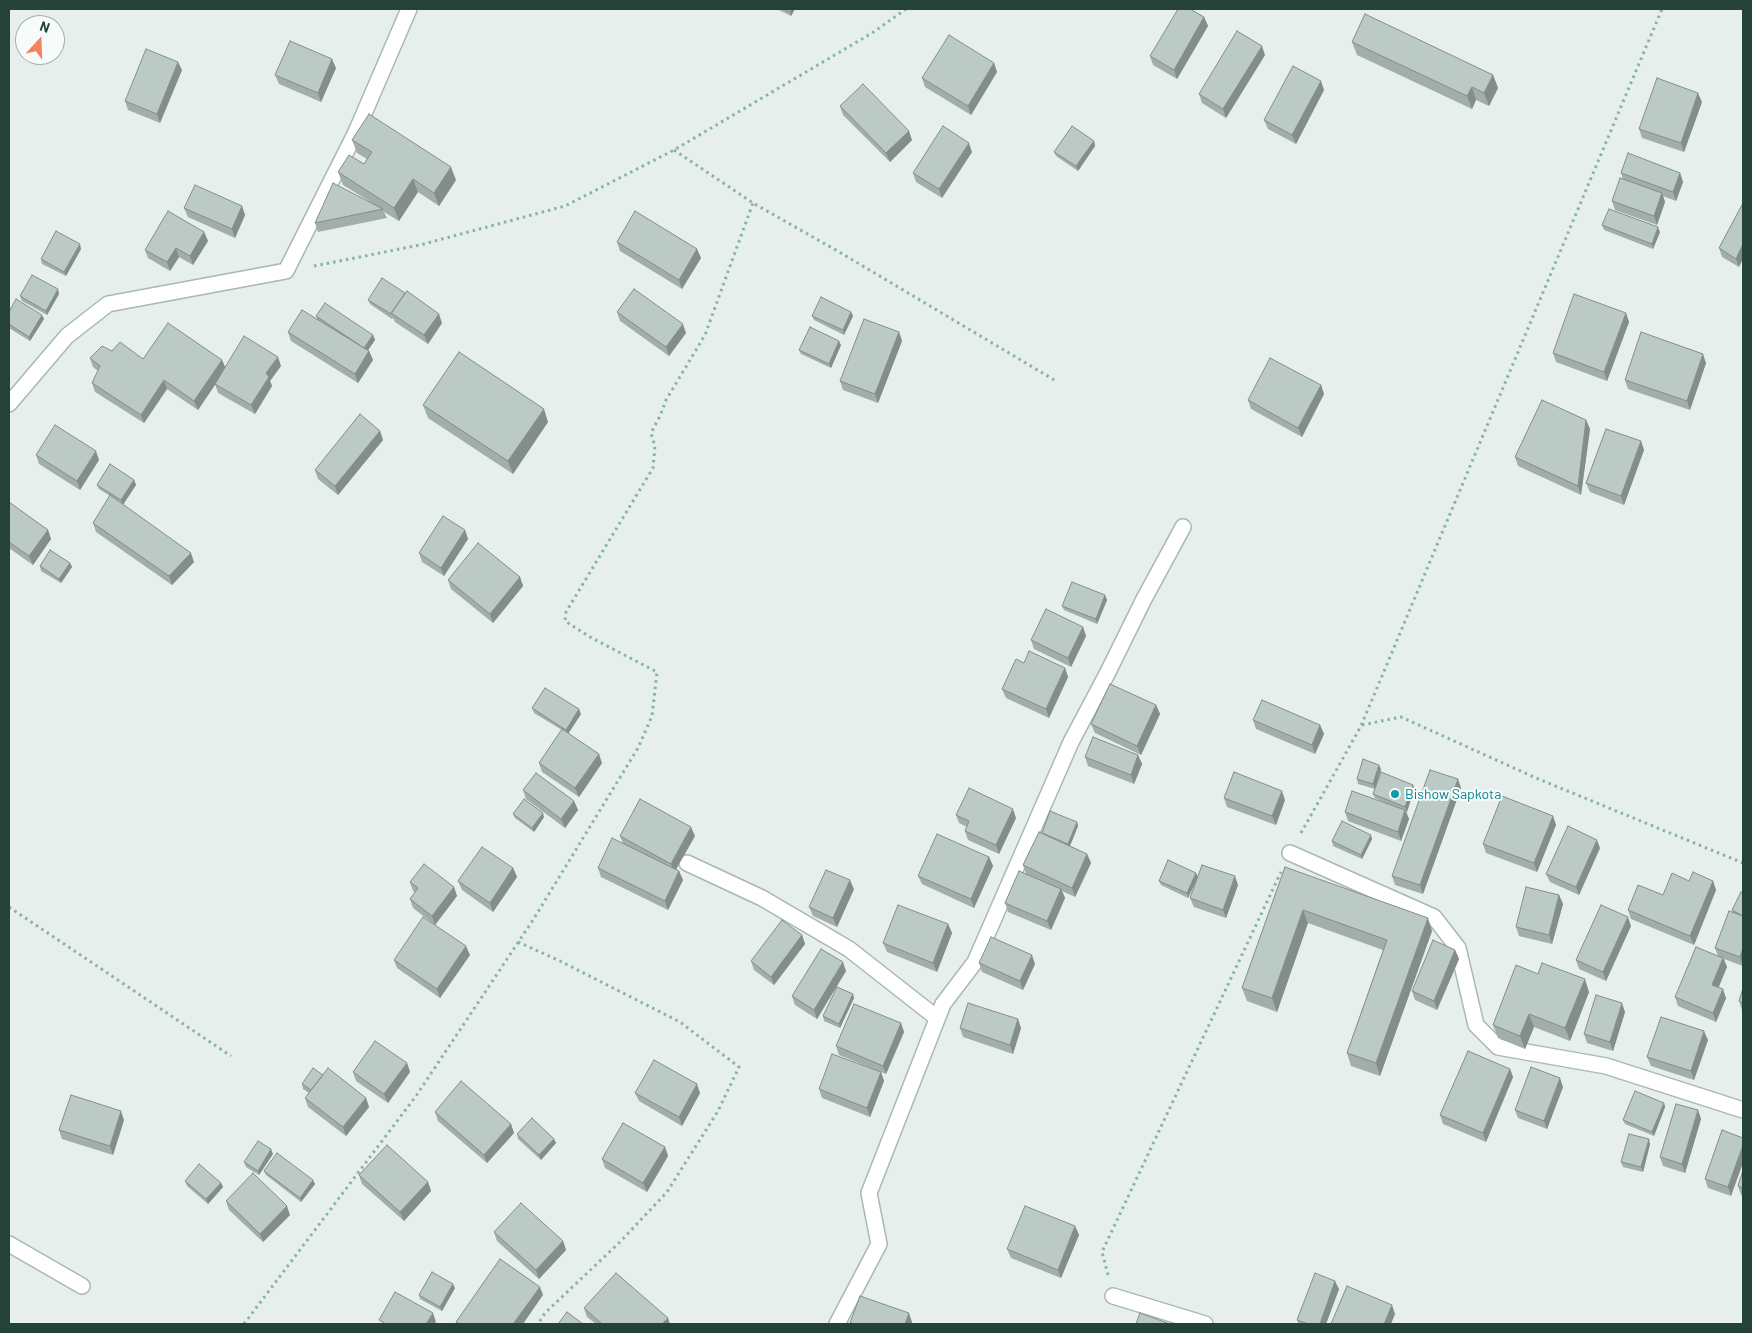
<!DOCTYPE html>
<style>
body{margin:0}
#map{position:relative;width:1752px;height:1333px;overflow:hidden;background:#e6efeb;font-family:Barlow,sans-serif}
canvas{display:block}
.frame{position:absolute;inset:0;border:10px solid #24423a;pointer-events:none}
.north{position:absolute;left:15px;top:15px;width:50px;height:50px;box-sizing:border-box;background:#f7fbf9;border:1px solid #a3b1ad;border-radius:50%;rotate:20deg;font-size:14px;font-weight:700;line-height:20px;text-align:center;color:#24423a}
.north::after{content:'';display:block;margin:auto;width:18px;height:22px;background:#f4845f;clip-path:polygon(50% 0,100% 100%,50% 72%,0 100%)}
</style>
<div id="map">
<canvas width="1752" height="1333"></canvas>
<div class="frame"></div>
<div class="north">N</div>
</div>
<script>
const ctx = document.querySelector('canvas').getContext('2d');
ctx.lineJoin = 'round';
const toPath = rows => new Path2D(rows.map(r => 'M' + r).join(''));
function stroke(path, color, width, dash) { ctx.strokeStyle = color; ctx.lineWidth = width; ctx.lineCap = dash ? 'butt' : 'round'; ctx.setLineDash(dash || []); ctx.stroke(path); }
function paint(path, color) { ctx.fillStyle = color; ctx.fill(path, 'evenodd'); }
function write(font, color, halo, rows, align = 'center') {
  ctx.font = font + ' Barlow,sans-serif'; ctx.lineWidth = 4; ctx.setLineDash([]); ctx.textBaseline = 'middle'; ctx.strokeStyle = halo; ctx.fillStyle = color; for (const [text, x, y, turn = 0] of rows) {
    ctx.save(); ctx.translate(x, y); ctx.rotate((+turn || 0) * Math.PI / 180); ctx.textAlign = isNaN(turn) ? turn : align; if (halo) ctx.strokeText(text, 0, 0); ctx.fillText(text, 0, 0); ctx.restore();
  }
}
const path = toPath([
 [674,150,753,203,841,253,1056,381],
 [314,266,420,245,565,206,674,150,872,33,906,9],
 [1362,725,1401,717,1536,778,1743,863],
 [1301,833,1361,726,1662,9],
 [9,907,231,1056],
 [518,942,560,961,680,1022,739,1067,718,1111,667,1192,620,1242,545,1313,538,1324],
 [1108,1275,1102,1252,1281,872],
 [244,1324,416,1096,533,920,638,748,652,716,657,672,590,637,565,621,566,612,653,468,655,446,651,433,660,416,666,400,705,335,753,203]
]);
const minor = toPath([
 [9,404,67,336,108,304,286,271,356,132,409,9],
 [1290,853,1434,917,1458,948,1476,1025,1498,1047,1606,1066,1743,1110],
 [687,863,762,898,849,949,937,1018],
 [9,1244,82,1286],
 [1113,1296,1205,1324],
 [837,1324,879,1244,869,1193,943,1004,975,962,1071,742,1107,674,1144,599,1183,527]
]);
const wall = toPath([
 [777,9,795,9,791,16],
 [1204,17,1208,26,1177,79,1153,65,1150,56],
 [1352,42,1493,75,1498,88,1489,106,1476,100,1472,109,1357,55],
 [1265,55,1226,118,1202,103,1199,94],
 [994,63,997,72,971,115,925,87,922,78],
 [336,68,321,102,279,84,275,75],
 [182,70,160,123,128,110,125,101],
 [1324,90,1296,144,1268,129,1264,120],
 [1702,102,1684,152,1642,138,1639,129],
 [840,106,912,140,890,162,843,115],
 [352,140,456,180,439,206,418,192,399,221,384,212,387,218,318,232,315,223,369,201,343,185,338,172,364,164,367,159,357,153],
 [1094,141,1095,146,1078,171,1056,156,1054,152],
 [972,152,942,198,916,182,913,173],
 [1621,173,1680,173,1683,182,1676,201,1663,196,1665,202,1657,225,1615,210,1612,201,1623,179],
 [1743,203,1739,267,1722,257,1719,248],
 [242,206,245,215,235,238,188,217,184,208],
 [1602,225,1660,232,1653,249,1604,230],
 [204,232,208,241,193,265,179,257,170,271,148,258,145,250],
 [617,242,697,249,701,258,682,289,620,251],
 [81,249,66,276,42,264,41,259],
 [59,294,47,315,22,301,20,296],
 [368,300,442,323,428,344,395,322,393,318,392,319,370,304],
 [9,312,44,319,30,341,9,328],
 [617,312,686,333,669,356,620,321],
 [851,312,853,316,844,335,814,320,812,316],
 [1626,313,1629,322,1607,381,1556,362,1553,353],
 [316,316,373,335,375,340,368,350,369,351,373,360,358,383,291,341,288,332,317,319],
 [899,332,902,341,878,403,843,390,840,381],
 [841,345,831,368,801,354,799,350],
 [112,351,143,359,222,360,225,368,281,366,270,381,272,386,255,414,218,393,215,384,198,410,167,389,144,423,95,392,92,383,98,371,93,367,90,358],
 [1706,363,1690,410,1628,389,1625,380],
 [1321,385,1324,394,1302,437,1251,409,1248,400],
 [423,405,548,422,513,474,428,418],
 [1586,420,1590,429,1581,495,1518,466,1515,457],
 [380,431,383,440,338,495,318,479,315,470],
 [1641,441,1644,450,1624,505,1590,492,1586,483],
 [36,455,99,460,80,490,39,464],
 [134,480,136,485,123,504,194,562,172,585,96,532,93,523,110,496,99,489,97,485],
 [9,503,48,530,51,539,33,565,9,548],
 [465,530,468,539,444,576,422,562,419,553],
 [70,563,72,567,61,583,41,571,40,566],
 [520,577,523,586,493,623,451,589,448,580],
 [1105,595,1107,600,1097,624,1064,610,1062,606],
 [1083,627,1086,636,1071,667,1034,649,1031,640],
 [1024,663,1065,668,1068,677,1049,718,1006,698,1002,689],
 [1156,705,1160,714,1141,755,1095,733,1091,724],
 [532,708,581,714,568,734,602,763,579,797,542,772,539,763,562,730,534,713],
 [1253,720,1320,725,1324,734,1315,754,1256,729],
 [1138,755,1142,764,1134,784,1088,766,1085,757],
 [1381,769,1375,789,1358,784,1357,779],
 [1413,785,1414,789,1407,812,1406,811,1409,819,1401,841,1348,821,1345,812,1390,805,1375,798,1373,794],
 [1461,788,1423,894,1395,885,1392,876],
 [523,790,574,801,578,810,565,828,526,799],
 [1224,798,1285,800,1276,825,1227,807],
 [513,814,544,817,534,832,515,818],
 [956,815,1016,818,999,854,968,840,965,831,967,827,959,823],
 [1553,816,1556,825,1537,872,1486,853,1483,844],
 [1077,822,1078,826,1070,846,1087,854,1091,863,1075,897,1062,891,1065,898,1051,930,1008,912,1005,903,1026,874,1023,865,1042,833],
 [620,836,695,836,676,869,679,871,683,880,668,910,601,877,598,868,623,843],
 [1372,839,1362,859,1333,846,1332,841],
 [1600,848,1579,895,1550,882,1546,874],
 [989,857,993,866,974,908,922,884,918,876],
 [1285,867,1432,931,1380,1076,1351,1066,1347,1053,1383,950,1308,923,1277,1012,1247,1001,1242,988],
 [513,868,517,877,493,912,462,890,458,881],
 [1198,877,1238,885,1226,918,1194,907,1190,898,1197,879,1188,898,1161,885,1159,881],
 [1689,881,1713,881,1716,890,1694,945,1631,919,1628,910,1663,895],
 [410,882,454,887,457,896,435,925,413,908,410,899,415,892,413,891],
 [854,889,837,927,813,916,809,907],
 [1743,893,1743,966,1724,959,1727,967,1718,987,1726,998,1716,1022,1678,1006,1675,997,1718,956,1715,948,1732,912,1732,910],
 [1559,895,1563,904,1552,944,1519,936,1516,927],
 [948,924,952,933,937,972,887,952,883,943],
 [1631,926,1606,981,1579,969,1576,960],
 [802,935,805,944,774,985,754,970,751,961],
 [1455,950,1459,959,1437,1010,1415,1000,1412,991],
 [470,955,440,998,397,968,394,960],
 [979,963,1035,964,1023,990,982,972],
 [846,971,817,1019,795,1005,792,996],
 [1538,974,1589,992,1570,1041,1534,1027,1525,1049,1498,1038,1493,1025],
 [1743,988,1743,1010,1742,1010,1739,1001],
 [853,994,854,998,840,1028,824,1021,823,1016],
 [1625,1012,1613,1051,1587,1043,1584,1034],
 [901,1023,904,1032,886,1074,839,1055,836,1046],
 [960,1028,1021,1028,1013,1054,963,1037],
 [1708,1040,1694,1080,1651,1066,1647,1057],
 [407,1063,410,1072,388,1103,356,1081,353,1072],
 [1510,1069,1513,1077,1486,1142,1443,1124,1440,1115],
 [881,1072,884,1081,870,1117,822,1098,819,1089],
 [323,1075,366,1098,369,1107,346,1136,308,1107,305,1098,309,1093,303,1089,302,1084],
 [1563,1087,1547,1129,1518,1118,1515,1110],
 [635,1093,700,1093,682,1126,639,1101],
 [1664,1103,1665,1107,1654,1136,1625,1124,1623,1120],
 [1698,1110,1701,1119,1685,1173,1663,1166,1660,1157],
 [435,1112,511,1124,514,1133,487,1163,438,1121],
 [124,1120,113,1155,62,1139,59,1130],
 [517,1134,554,1139,556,1143,541,1160,518,1139],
 [1743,1138,1731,1196,1708,1188,1705,1179],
 [1650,1144,1643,1172,1623,1167,1621,1162],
 [665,1147,668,1156,647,1192,605,1168,602,1159],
 [273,1154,259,1175,246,1167,244,1162],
 [1743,1170,1743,1196,1741,1195,1738,1186],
 [264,1171,315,1184,301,1202,266,1175],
 [359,1175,428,1182,431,1191,404,1221,362,1184],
 [185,1181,221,1183,223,1187,208,1204,187,1186],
 [226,1201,290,1215,263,1242,229,1210],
 [1075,1226,1079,1235,1061,1278,1011,1258,1007,1249],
 [494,1232,563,1241,566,1250,539,1279,497,1241],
 [455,1288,442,1311,420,1299,419,1295],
 [1339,1289,1326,1324,1299,1324,1297,1320],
 [584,1308,670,1324,596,1324,587,1317]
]);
const shadedWall = toPath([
 [791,9,795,9,791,16,790,12],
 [1204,17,1208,26,1177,79,1174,70],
 [1262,46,1265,55,1226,118,1223,109],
 [332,59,336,68,321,102,318,93],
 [178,62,182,70,160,123,157,114],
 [994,63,997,72,971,115,968,106],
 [1493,75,1498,88,1489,106,1484,93],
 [1321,81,1324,90,1296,144,1292,135],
 [1472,87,1476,100,1472,109,1467,96],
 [1698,93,1702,102,1684,152,1681,143],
 [909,131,912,140,890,162,886,153],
 [1094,141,1095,146,1078,171,1076,166],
 [969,143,972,152,942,198,939,189],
 [451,167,456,180,439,206,434,193],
 [1680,173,1683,182,1676,201,1673,192],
 [413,179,418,192,399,221,394,208],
 [1662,193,1665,202,1657,225,1654,216],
 [242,206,245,215,235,238,232,229],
 [1658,227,1660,232,1653,249,1652,244],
 [204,232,208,241,193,265,190,256],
 [80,244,81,249,66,276,64,272],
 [1743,244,1743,259,1739,267,1736,259],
 [176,248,179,257,170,271,167,262],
 [697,249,701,258,682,289,679,280],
 [58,289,59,294,47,315,46,311],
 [851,312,853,316,844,335,843,330],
 [1626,313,1629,322,1607,381,1604,372],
 [439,314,442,323,428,344,424,335],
 [42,315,44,319,30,341,29,337],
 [683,324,686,333,669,356,666,347],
 [899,332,902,341,878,403,875,394],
 [373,335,375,340,366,353,364,349],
 [839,341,841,345,831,368,829,364],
 [369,351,373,360,358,383,355,374],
 [1703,354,1706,363,1690,410,1687,401],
 [278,357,281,366,270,381,272,386,255,414,251,405,266,373],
 [222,360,226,369,198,410,194,401],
 [164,380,167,389,144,423,141,415],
 [1321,385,1324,394,1302,437,1298,428],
 [544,409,548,422,513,474,508,461],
 [1586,420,1590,429,1581,495,1578,486],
 [380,431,383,440,338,495,335,486],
 [1641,441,1644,450,1624,505,1621,496],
 [96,451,99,460,80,490,77,481],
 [134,480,136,485,123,505,121,500],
 [48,530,51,539,33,565,29,556],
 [465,530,468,539,444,576,441,568],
 [191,553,194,562,172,585,169,576],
 [70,563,72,567,61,583,59,579],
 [520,577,523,586,493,623,490,614],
 [1105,595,1107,600,1097,624,1096,619],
 [1083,627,1086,636,1071,667,1068,658],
 [1065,668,1068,677,1049,718,1046,709],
 [1156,705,1160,714,1141,755,1137,746],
 [579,709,581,714,568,734,566,730],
 [1320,725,1324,734,1315,754,1312,745],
 [599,754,602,763,579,797,575,788],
 [1138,755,1142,764,1134,784,1131,775],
 [1379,765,1381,769,1375,789,1373,784],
 [1458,779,1461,788,1423,894,1420,885],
 [1413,785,1414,789,1407,812,1405,807],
 [1282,791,1285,800,1276,825,1272,816],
 [574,801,578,810,565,828,561,819],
 [1013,809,1016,818,999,854,996,845],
 [1405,810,1409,819,1401,841,1398,832],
 [543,813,544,817,534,832,532,828],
 [1553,816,1556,825,1537,872,1534,863],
 [1077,822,1078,826,1069,848,1068,844],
 [691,827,695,836,674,873,671,864],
 [1371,835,1372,839,1362,859,1361,855],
 [1597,840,1600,848,1579,895,1576,887],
 [1087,854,1091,863,1075,897,1072,888],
 [989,857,993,866,974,908,971,899],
 [513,868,517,877,493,912,490,903],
 [679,871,683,880,668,910,665,901],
 [1196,873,1198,877,1188,898,1187,893],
 [1235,876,1238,885,1226,918,1223,910],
 [850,880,854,889,837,927,833,918],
 [1713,881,1716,890,1694,945,1690,936],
 [454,887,457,896,435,925,432,916],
 [1061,889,1065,898,1051,930,1047,921],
 [1559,895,1563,904,1552,944,1549,935],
 [1303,910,1308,923,1277,1012,1272,998],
 [1628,917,1631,926,1606,981,1603,972],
 [1428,918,1432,931,1380,1076,1376,1063],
 [948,924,952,933,937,972,933,963],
 [802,935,805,944,774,985,771,977],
 [466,946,470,955,440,998,437,989],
 [1743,948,1743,966,1740,957],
 [1455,950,1459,959,1437,1010,1434,1001],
 [1032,955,1035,964,1023,990,1020,981],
 [1723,958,1727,967,1716,994,1712,985],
 [843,962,846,971,817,1019,814,1010],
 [1585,979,1589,992,1570,1041,1565,1028],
 [1723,989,1726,998,1716,1022,1713,1013],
 [853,994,854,998,840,1028,839,1024],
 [1622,1003,1625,1012,1613,1051,1610,1042],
 [1529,1014,1534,1027,1525,1049,1520,1036],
 [1018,1019,1021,1028,1013,1054,1010,1045],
 [901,1023,904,1032,886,1074,883,1066],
 [1704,1031,1708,1040,1694,1080,1691,1071],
 [407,1063,410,1072,388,1103,384,1094],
 [1510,1069,1513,1077,1486,1142,1483,1133],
 [881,1072,884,1081,870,1117,867,1108],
 [1560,1078,1563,1087,1547,1129,1544,1121],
 [697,1084,700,1093,682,1126,679,1117],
 [366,1098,369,1107,346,1136,343,1127],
 [1664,1103,1665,1107,1654,1136,1652,1132],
 [1698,1110,1701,1119,1685,1173,1682,1164],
 [121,1111,124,1120,113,1155,110,1146],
 [511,1124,514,1133,487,1163,484,1155],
 [554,1139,556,1143,541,1160,539,1155],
 [1649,1139,1650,1144,1643,1172,1641,1167],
 [1743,1145,1743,1163,1731,1196,1728,1187],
 [665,1147,668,1156,647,1192,643,1183],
 [271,1149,273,1154,259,1175,258,1171],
 [313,1180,315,1184,301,1202,300,1198],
 [428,1182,431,1191,404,1221,400,1212],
 [221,1183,223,1187,208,1204,206,1199],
 [287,1206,290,1215,263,1242,260,1234],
 [1075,1226,1079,1235,1061,1278,1058,1270],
 [563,1241,566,1250,539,1279,536,1270],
 [1335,1281,1339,1289,1326,1324,1320,1324],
 [453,1284,455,1288,442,1311,440,1307],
 [540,1287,543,1295,523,1324,513,1324],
 [1392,1305,1395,1314,1391,1324,1384,1324],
 [433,1313,436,1322,434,1324,426,1324],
 [909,1313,912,1322,912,1324,905,1324],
 [668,1318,670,1324,662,1324]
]);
const building = toPath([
 [784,9,791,9,790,12,784,9],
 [1178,9,1190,9,1204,17,1174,70,1150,56,1178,9],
 [1365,14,1493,75,1484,93,1472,87,1467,96,1352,42,1365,14],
 [1237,31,1262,46,1223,109,1199,94,1237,31],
 [949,35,994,63,968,106,922,78,949,35],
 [290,41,332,59,318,93,275,75,290,41],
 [146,49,178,62,157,114,125,101,146,49],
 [1293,66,1321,81,1292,135,1264,120,1293,66],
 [1657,78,1698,93,1681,143,1639,129,1657,78],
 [863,84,909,131,886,153,840,106,863,84],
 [369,114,451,167,434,193,413,179,394,208,338,172,349,155,364,164,372,152,352,140,369,114],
 [943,126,969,143,939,189,913,173,943,126],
 [1072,126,1094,141,1076,166,1054,152,1072,126],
 [1628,153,1680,173,1673,192,1621,173,1628,153],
 [1620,178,1662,193,1654,216,1612,201,1620,178],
 [333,183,383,209,315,223,333,183],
 [195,185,242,206,232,229,184,208,195,185],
 [1743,203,1743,244,1736,259,1719,248,1743,203],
 [1609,209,1658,227,1652,244,1602,225,1609,209],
 [168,211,204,232,190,256,176,248,167,262,145,250,168,211],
 [635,211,697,249,679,280,617,242,635,211],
 [56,231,80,244,64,272,41,259,56,231],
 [32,275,58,289,46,311,20,296,32,275],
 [382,278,405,293,391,314,368,300,382,278],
 [634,289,683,324,666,347,617,312,634,289],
 [407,291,439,314,424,335,391,313,407,291],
 [1574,294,1626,313,1604,372,1553,353,1574,294],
 [821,297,851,312,843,330,812,316,821,297],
 [16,299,42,315,29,337,9,324,9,312,16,299],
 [325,303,373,335,364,348,316,316,325,303],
 [302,310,369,351,355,374,288,332,302,310],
 [864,319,899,332,875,394,840,381,864,319],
 [168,323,222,360,194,401,164,380,141,415,92,383,100,366,90,358,102,346,112,351,120,342,143,359,168,323],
 [810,327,839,341,829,364,799,350,810,327],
 [1641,332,1703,354,1687,401,1625,380,1641,332],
 [244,336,278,357,266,373,269,377,251,405,215,384,244,336],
 [459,352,544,409,508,461,423,405,459,352],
 [1270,358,1321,385,1298,428,1248,400,1270,358],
 [1542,400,1586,420,1578,486,1515,457,1542,400],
 [360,414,380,431,335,486,315,470,360,414],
 [55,425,96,451,77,481,36,455,55,425],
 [1606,429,1641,441,1621,496,1586,483,1606,429],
 [110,464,134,480,121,500,97,485,110,464],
 [110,495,191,553,169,576,93,523,110,495],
 [9,502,48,530,29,556,9,542,9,502],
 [443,516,465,530,441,568,419,553,443,516],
 [478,543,520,577,490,614,448,580,478,543],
 [50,550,70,563,59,579,40,566,50,550],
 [1072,582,1105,595,1096,619,1062,606,1072,582],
 [1046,609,1083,627,1068,658,1031,640,1046,609],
 [1029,651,1065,668,1046,709,1002,689,1016,659,1024,663,1029,651],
 [1110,684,1156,705,1137,746,1091,724,1110,684],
 [545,688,579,709,566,730,532,708,545,688],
 [1262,700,1320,725,1312,745,1253,720,1262,700],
 [562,729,599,754,575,788,539,763,562,729],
 [1093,737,1138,755,1131,775,1085,757,1093,737],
 [1363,759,1379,765,1373,784,1357,779,1363,759],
 [1430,770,1458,779,1420,885,1392,876,1430,770],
 [1234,772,1282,791,1272,816,1224,798,1234,772],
 [1381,772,1413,785,1405,807,1373,794,1381,772],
 [536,773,574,801,561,819,523,790,536,773],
 [969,788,1013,809,996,845,965,831,969,821,956,815,969,788],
 [1352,791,1405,810,1398,832,1345,812,1352,791],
 [1502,796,1553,816,1534,863,1483,844,1502,796],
 [524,799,543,813,532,828,513,814,524,799],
 [640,799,691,827,671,864,620,836,640,799],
 [1050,811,1077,822,1068,844,1042,833,1050,811],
 [1342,821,1371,835,1361,855,1332,841,1342,821],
 [1568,826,1597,840,1576,887,1546,874,1568,826],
 [1039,832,1087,854,1072,888,1023,865,1039,832],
 [937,834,989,857,971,899,918,876,937,834],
 [612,838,679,871,665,901,598,868,612,838],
 [482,847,513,868,490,903,458,881,482,847],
 [1168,860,1196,873,1187,893,1159,881,1168,860],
 [424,864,454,887,432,916,410,899,418,888,410,882,424,864],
 [1202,865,1235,876,1223,910,1190,898,1202,865],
 [1285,867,1428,918,1376,1063,1347,1053,1387,940,1303,910,1272,998,1242,988,1285,867],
 [826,870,850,880,833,918,809,907,826,870],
 [1019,871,1061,889,1047,921,1005,903,1019,871],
 [1693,872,1713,881,1690,936,1628,910,1638,885,1663,895,1672,873,1689,881,1693,872],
 [1526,887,1559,895,1549,935,1516,927,1526,887],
 [1741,892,1743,893,1743,916,1732,910,1741,892],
 [898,905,948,924,933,963,883,943,898,905],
 [1601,905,1628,917,1603,972,1576,960,1601,905],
 [1729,911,1743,916,1743,948,1740,957,1715,948,1729,911],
 [423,917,466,946,437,989,394,960,423,917],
 [782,920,802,935,771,977,751,961,782,920],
 [991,937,1032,955,1020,981,979,963,991,937],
 [1433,940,1455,950,1434,1001,1412,991,1433,940],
 [1696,947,1723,958,1712,985,1723,989,1713,1013,1675,997,1696,947],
 [821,949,843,962,814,1010,792,996,821,949],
 [1542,963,1585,979,1565,1028,1529,1014,1520,1036,1493,1025,1516,965,1538,974,1542,963],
 [837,987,853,994,839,1024,823,1016,837,987],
 [1743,988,1743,1003,1739,1001,1743,988],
 [1596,995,1622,1003,1610,1042,1584,1034,1596,995],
 [968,1003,1018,1019,1010,1045,960,1028,968,1003],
 [854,1004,901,1023,883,1066,836,1046,854,1004],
 [1661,1017,1704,1031,1691,1071,1647,1057,1661,1017],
 [375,1041,407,1063,384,1094,353,1072,375,1041],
 [1468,1051,1510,1069,1483,1133,1440,1115,1468,1051],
 [832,1054,881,1072,867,1108,819,1089,832,1054],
 [654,1060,697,1084,679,1117,635,1093,654,1060],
 [1531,1067,1560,1078,1544,1121,1515,1110,1531,1067],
 [313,1068,323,1075,311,1090,302,1084,313,1068],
 [328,1068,366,1098,343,1127,305,1098,328,1068],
 [461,1081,511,1124,484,1155,435,1112,461,1081],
 [1635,1091,1664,1103,1652,1132,1623,1120,1635,1091],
 [71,1095,121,1111,110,1146,59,1130,71,1095],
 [1676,1104,1698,1110,1682,1164,1660,1157,1676,1104],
 [532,1118,554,1139,539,1155,517,1134,532,1118],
 [623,1123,665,1147,643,1183,602,1159,623,1123],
 [1722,1130,1743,1138,1743,1145,1728,1187,1705,1179,1722,1130],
 [1629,1134,1649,1139,1641,1167,1621,1162,1629,1134],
 [258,1141,271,1149,258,1171,244,1162,258,1141],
 [387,1145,428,1182,400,1212,359,1175,387,1145],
 [277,1153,313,1180,300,1198,264,1171,277,1153],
 [199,1164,221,1183,206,1199,185,1181,199,1164],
 [1743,1170,1743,1188,1738,1186,1743,1170],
 [253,1173,287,1206,260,1234,226,1201,253,1173],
 [521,1203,563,1241,536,1270,494,1232,521,1203],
 [1025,1206,1075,1226,1058,1270,1007,1249,1025,1206],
 [500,1259,540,1287,513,1324,460,1324,456,1322,500,1259],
 [432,1272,453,1284,440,1307,419,1295,432,1272],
 [616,1273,668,1318,662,1324,602,1324,584,1308,616,1273],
 [1315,1273,1335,1281,1320,1324,1308,1324,1297,1320,1315,1273],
 [1347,1286,1392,1305,1384,1324,1331,1324,1347,1286],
 [395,1292,433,1313,426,1324,386,1324,379,1320,395,1292],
 [860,1296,909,1313,905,1324,854,1324,850,1323,860,1296],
 [567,1312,583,1324,558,1324,567,1312],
 [1140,1313,1170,1324,1136,1324,1140,1313]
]);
const markers = [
 [1395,794,5,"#0f9aa8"]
];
const cultureNames = [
 ["Bishow Sapkota",1405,794]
];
stroke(minor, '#a8b8b2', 18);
stroke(path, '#86b3a5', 3, [2.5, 4]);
stroke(minor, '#fff', 15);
paint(wall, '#a1aea9');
paint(shadedWall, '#838d89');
paint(building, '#bbcac4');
stroke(building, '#838d89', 1);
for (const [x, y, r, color] of markers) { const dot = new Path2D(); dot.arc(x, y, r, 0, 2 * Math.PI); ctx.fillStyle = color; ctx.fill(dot); stroke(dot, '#f7fbf9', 2); }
write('14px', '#0d838f', '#f7fbf9', cultureNames, 'left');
</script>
